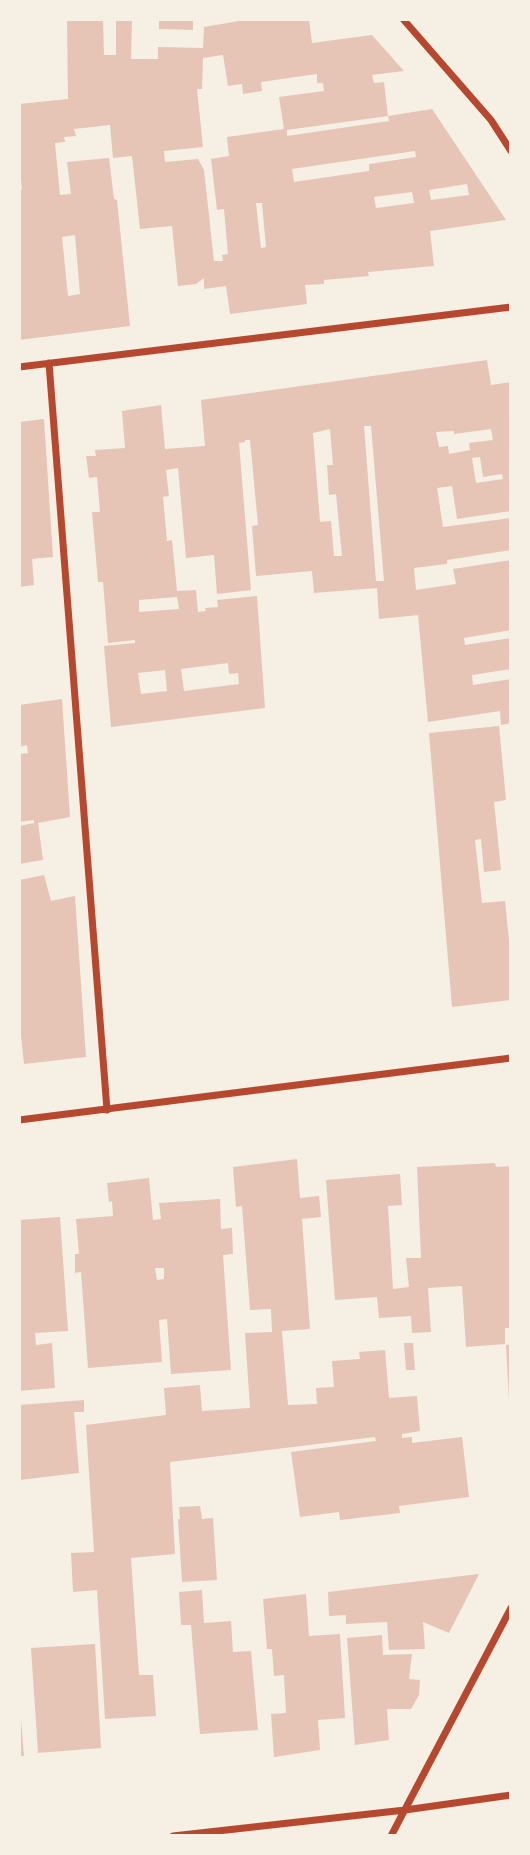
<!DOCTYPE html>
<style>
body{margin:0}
#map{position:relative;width:530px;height:1855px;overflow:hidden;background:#f6efe4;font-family:"PT Serif",serif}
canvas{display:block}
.frame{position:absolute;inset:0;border:21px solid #f6efe4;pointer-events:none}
</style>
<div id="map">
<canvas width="530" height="1855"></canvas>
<div class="frame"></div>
</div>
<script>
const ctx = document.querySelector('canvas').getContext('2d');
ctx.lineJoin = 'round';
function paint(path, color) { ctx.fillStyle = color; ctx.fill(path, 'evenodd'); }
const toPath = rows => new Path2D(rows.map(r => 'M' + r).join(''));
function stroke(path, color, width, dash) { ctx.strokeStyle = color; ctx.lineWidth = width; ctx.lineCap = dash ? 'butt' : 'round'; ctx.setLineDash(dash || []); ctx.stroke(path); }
const building = toPath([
 [67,19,103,19,104,55,116,55,116,19,132,19,131,59,158,59,158,47,203,48,204,27,251,19,309,19,312,43,372,35,404,71,372,75,374,83,384,82,388,116,287,130,287,136,389,121,388,116,432,109,506,220,430,231,434,266,368,272,369,276,324,280,324,284,305,285,307,304,230,314,226,286,204,289,204,278,196,284,178,286,172,226,140,229,132,156,113,158,110,125,74,129,76,136,64,137,65,142,55,143,60,195,71,194,67,162,109,158,114,199,117,200,130,326,19,340,19,190,22,189,19,160,19,104,68,99],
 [223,55,228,86,242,84,243,94,262,91,261,82,317,74,317,83,323,83,324,91,279,97,284,129,227,137,229,156,211,159,217,210,224,209,228,254,222,255,223,261,214,261,204,170,198,159,165,162,164,151,203,147,197,89,202,89,203,58],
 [415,151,416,157,369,164,369,171,294,182,292,169],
 [467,184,469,195,431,200,429,190],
 [412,192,414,203,376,208,374,197],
 [256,203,262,203,266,247,261,248],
 [75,235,80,294,68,296,62,237],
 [159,19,193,19,193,30,159,29],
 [487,360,491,385,511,382,511,511,457,519,452,486,437,488,443,527,511,518,511,550,447,560,447,564,414,568,416,590,456,584,453,569,511,560,511,630,464,638,465,645,511,638,511,669,472,675,473,685,511,679,511,723,501,725,500,711,428,722,418,615,379,619,377,588,314,593,312,571,256,576,252,526,258,525,250,440,245,440,245,442,239,443,251,590,217,594,214,555,186,558,178,468,166,470,169,496,163,497,167,541,172,540,177,591,196,590,198,612,206,611,205,608,218,607,217,600,257,596,265,708,111,727,104,646,135,643,135,640,108,643,103,582,98,582,92,512,100,512,97,477,89,478,86,456,96,456,95,450,125,448,122,411,161,405,165,449,205,446,201,400],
 [364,426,371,426,384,581,376,581],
 [330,429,333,465,327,465,329,495,336,494,342,556,334,556,331,521,320,522,313,433],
 [491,429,493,440,469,443,470,450,449,454,448,446,439,447,436,432,454,431,454,434],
 [480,457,483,477,502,474,503,479,476,483,472,458],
 [177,597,179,609,139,612,139,600],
 [228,663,229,674,238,673,239,684,184,691,181,669],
 [165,670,167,691,141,694,138,673],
 [44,419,53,557,32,559,34,585,19,587,19,422],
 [62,699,70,817,38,823,43,860,19,864,19,826,34,823,34,820,19,822,19,754,28,753,27,745,19,747,19,705],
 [499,726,506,800,494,802,501,870,484,872,481,839,475,840,482,903,505,901,511,959,511,1000,452,1007,429,733],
 [44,875,51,901,75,896,86,1057,24,1064,21,1036,19,1036,19,880],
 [297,1159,300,1198,319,1196,321,1217,302,1219,310,1329,282,1331,288,1405,317,1404,316,1388,334,1387,332,1361,360,1359,359,1352,385,1350,389,1398,417,1396,420,1431,402,1434,402,1438,412,1437,412,1443,462,1437,469,1497,399,1506,400,1513,340,1520,339,1512,300,1517,291,1452,376,1441,375,1437,170,1462,175,1554,131,1558,139,1675,153,1675,156,1716,105,1719,97,1590,73,1592,71,1553,94,1552,86,1425,166,1415,164,1388,200,1385,202,1411,250,1408,245,1333,272,1332,271,1309,250,1310,242,1206,236,1207,233,1167],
 [495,1163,496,1167,511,1166,511,1328,505,1328,505,1344,466,1347,462,1286,428,1288,431,1332,412,1333,411,1316,379,1318,377,1297,335,1300,326,1180,400,1174,402,1205,388,1206,393,1289,409,1287,406,1258,421,1258,417,1167],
 [149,1178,153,1220,161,1219,159,1203,220,1199,221,1229,232,1228,233,1254,223,1255,231,1370,171,1374,167,1319,159,1320,162,1362,88,1368,81,1272,75,1273,75,1254,79,1254,76,1219,113,1216,112,1201,109,1202,107,1183],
 [155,1268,164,1268,164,1279,157,1280],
 [60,1217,68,1331,35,1333,36,1345,52,1343,55,1388,19,1391,19,1220],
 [404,1343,413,1343,415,1370,406,1370],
 [506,1345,511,1345,511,1401,509,1401],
 [84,1400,84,1412,74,1412,79,1473,19,1480,19,1405],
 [200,1506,202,1519,213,1518,217,1580,182,1582,178,1519,180,1519,179,1507],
 [479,1574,449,1633,423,1622,425,1649,389,1650,387,1622,346,1624,346,1615,329,1616,328,1592],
 [202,1590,204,1623,231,1621,233,1652,251,1651,258,1730,200,1734,191,1625,181,1625,179,1592],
 [306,1594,309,1636,340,1634,345,1718,318,1720,320,1750,274,1757,271,1714,286,1713,284,1675,274,1676,272,1649,267,1649,263,1599],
 [382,1635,383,1655,412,1654,409,1679,420,1680,419,1695,411,1709,387,1709,389,1740,355,1745,347,1638],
 [95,1644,101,1748,38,1753,31,1648],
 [19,1719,21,1719,24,1756,19,1756]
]);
const minor = toPath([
 [403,19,491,120,511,151],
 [49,363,107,1110],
 [19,367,511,307],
 [19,1120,511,1058],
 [173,1836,405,1810,511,1795],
 [391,1836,511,1608]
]);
paint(building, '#e6c5b7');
stroke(minor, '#b5482f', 7);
</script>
